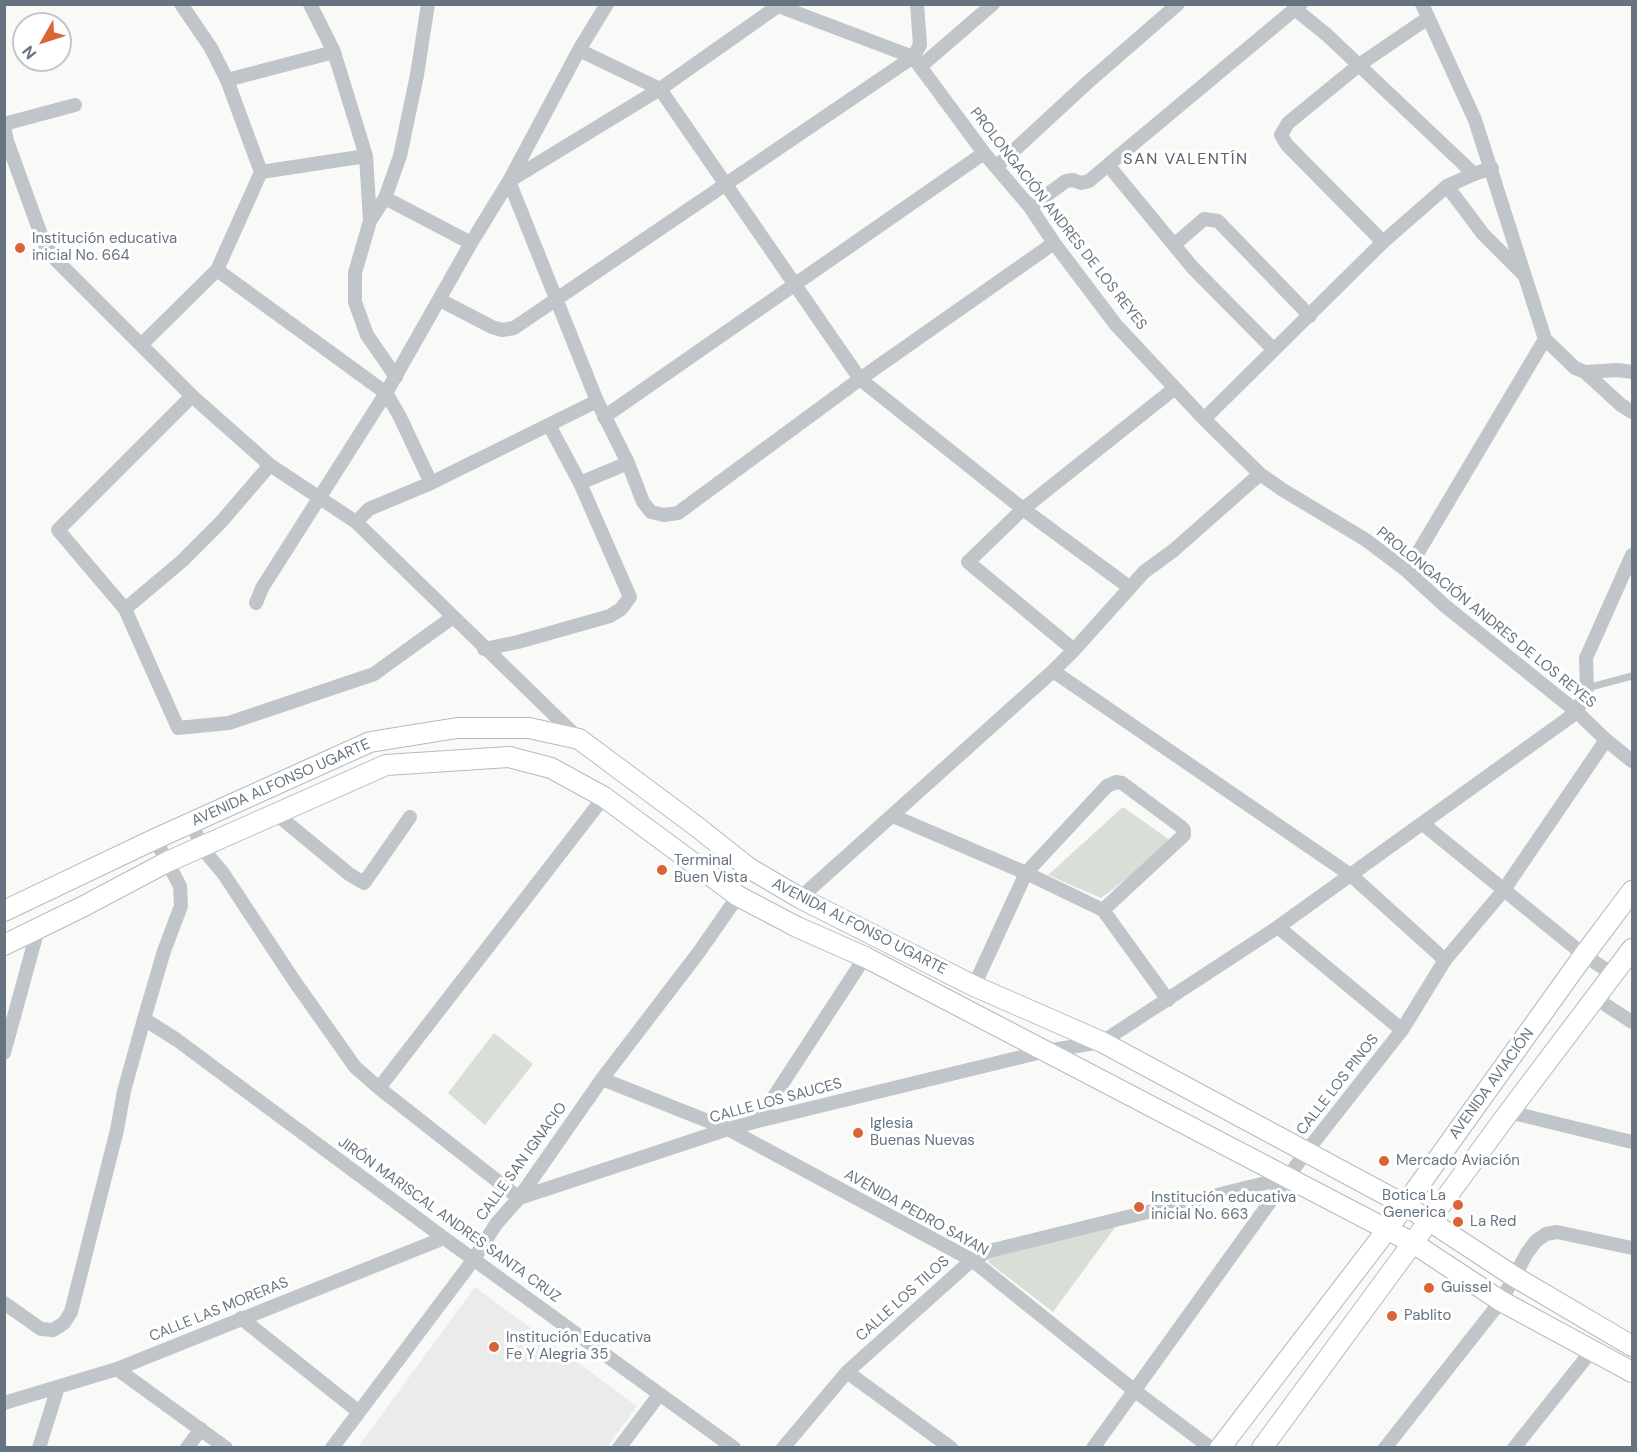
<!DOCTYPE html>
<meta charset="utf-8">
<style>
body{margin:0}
#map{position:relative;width:1637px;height:1452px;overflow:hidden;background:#f9f9f7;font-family:"DM Sans",sans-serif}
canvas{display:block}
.frame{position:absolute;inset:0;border:6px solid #667481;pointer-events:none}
.north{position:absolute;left:12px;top:12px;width:60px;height:60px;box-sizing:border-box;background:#fff;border:2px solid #c2c7cd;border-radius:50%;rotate:231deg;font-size:16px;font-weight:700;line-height:24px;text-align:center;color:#667481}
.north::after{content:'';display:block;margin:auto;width:21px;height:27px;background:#db6436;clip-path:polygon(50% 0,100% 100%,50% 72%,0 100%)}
</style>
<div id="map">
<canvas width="1637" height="1452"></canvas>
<div class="frame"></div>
<div class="north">N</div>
</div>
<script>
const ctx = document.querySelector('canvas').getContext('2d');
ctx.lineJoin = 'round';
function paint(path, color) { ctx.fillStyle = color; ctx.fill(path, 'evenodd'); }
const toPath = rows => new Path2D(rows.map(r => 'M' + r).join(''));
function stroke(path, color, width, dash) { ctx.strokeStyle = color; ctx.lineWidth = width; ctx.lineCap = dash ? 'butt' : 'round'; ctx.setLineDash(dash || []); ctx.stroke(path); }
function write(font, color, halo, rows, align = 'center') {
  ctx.font = font + ' "DM Sans",sans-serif'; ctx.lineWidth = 6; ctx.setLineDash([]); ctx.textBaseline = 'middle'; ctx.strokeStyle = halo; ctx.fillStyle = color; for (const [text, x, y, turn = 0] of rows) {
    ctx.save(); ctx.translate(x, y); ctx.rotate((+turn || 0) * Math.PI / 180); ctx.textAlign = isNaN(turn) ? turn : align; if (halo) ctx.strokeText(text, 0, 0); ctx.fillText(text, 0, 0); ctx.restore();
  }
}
const built = toPath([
 [475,1287,637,1406,607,1447,358,1447]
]);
const green = toPath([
 [1123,807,1174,843,1101,898,1048,875],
 [494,1033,533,1064,485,1125,448,1093],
 [1116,1226,1053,1312,988,1262,991,1257]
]);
const lane = toPath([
 [1587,688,1632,676]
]);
const street = toPath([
 [181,4,211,48,227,80,261,172,217,270],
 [607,4,579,50,509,181,597,401,628,463,643,502,651,512,664,515,678,513,860,379,1054,243],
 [773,4,913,57,984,153,1030,207,1054,243,1116,325,1204,419,1260,474,1283,490,1366,540,1407,571,1444,605,1577,712,1606,740,1632,761],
 [1301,4,1295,9,1327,35,1474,174],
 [1422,4,1475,120,1545,339,1575,368,1585,372,1618,370,1632,372],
 [579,50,660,89,860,379,1023,509,1129,587],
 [920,67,993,4],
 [227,80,334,52],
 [4,124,75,105],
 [4,127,7,141,44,243,56,260,192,396,270,465,356,522,578,738],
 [366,156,370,221],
 [1108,165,1295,9],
 [996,167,1087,83,1178,4],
 [261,172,366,156,334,52,310,4],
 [1447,186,1483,234,1524,275],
 [385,198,471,243],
 [1030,207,1066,181,1073,180,1081,183,1089,181,1108,165,1193,268,1274,350],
 [1383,242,1287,145,1281,135,1288,123,1359,65,1428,18],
 [1174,245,1204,219,1218,221,1310,316],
 [440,300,492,327,502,330,514,328,913,57,920,45,917,4],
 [141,345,217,270,386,393,262,588,256,603],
 [1585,372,1621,405,1632,412],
 [396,377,367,335,355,302,355,273,370,221,385,198,400,156,417,75,428,4],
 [192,396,58,530,125,609,178,728,229,723,374,674,453,617],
 [604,417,984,153],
 [1204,419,1383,242,1447,186,1474,174,1492,168],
 [431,483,399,415,386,393,471,243,509,181,660,89,778,6],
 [580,483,628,463],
 [356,522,369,509,431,483,597,401],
 [1407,571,1545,339],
 [125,609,182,561,221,522,270,465],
 [484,649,518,642,610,616,621,609,630,597,580,483,549,425],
 [1074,650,968,562,1023,509,1175,388],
 [1053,671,1352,876,1445,960],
 [275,813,349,874,364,883,410,817],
 [893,816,1026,873,1103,910,1168,1000],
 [192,823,202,848,223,873,295,982,355,1067,379,1088,519,1198,728,1129,758,1121,1046,1051,1102,1042,1278,927,1577,712,1587,688,1586,658,1632,555],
 [1423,824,1584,955,1614,975],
 [800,898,1053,671,1074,650,1144,572,1174,550,1260,474],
 [1278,927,1402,1030],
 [974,986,1026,873,1107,786,1116,782,1122,783,1180,826,1184,830,1184,835,1103,910],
 [1595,998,1632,1022],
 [144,1019,177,1040,444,1238,734,1448],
 [4,1053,38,929],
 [602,1079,728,1129,972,1260,1135,1391,1211,1448],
 [379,1088,604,797],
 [1509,1112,1632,1142],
 [758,1121,865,957],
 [4,1303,41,1329,53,1330,64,1323,71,1312,117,1130,124,1091,144,1019,164,951,181,906,180,886,155,839],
 [241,1318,359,1412],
 [117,1369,226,1448],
 [847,1372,951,1448],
 [4,1403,117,1369,444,1238],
 [39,1448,58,1387],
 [187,1448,201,1429],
 [332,1448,474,1259,496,1224,519,1198,602,1079,699,952,738,896],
 [619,1448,659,1395],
 [783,1448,847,1372,972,1260,989,1251,1290,1177],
 [1093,1448,1306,1152,1402,1030,1445,960,1503,891,1606,740],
 [1385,1448,1501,1301,1527,1253,1536,1241,1546,1234,1557,1232,1632,1248],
 [1514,1448,1593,1349]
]);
const secondary = toPath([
 [4,911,155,839,370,742,457,728,529,728,579,739,696,826,749,868,800,898,974,986,1102,1042,1405,1205,1515,1277,1632,1346],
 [4,945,84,906,167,862,386,765,509,757,551,768,604,797,738,896,797,927,865,957,1413,1243,1501,1301,1632,1372],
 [1220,1448,1387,1230,1584,955,1632,891],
 [1262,1448,1509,1112,1632,949]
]);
const markers = [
 [20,248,6,"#db6436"],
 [662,870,6,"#db6436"],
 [858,1133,6,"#db6436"],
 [1384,1161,6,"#db6436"],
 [1458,1205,6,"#db6436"],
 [1139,1207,6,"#db6436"],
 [1458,1222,6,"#db6436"],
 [1429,1288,6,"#db6436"],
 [1392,1316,6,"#db6436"],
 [494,1347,6,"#db6436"]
];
const streetNames = [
 ["PROLONGACIÓN ANDRES DE LOS REYES",1058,219,52],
 ["PROLONGACIÓN ANDRES DE LOS REYES",1486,618,39],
 ["AVENIDA ALFONSO UGARTE",281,783,-24],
 ["AVENIDA ALFONSO UGARTE",859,927,27],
 ["AVENIDA AVIACIÓN",1492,1084,-54],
 ["CALLE LOS PINOS",1338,1085,-52],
 ["CALLE LOS SAUCES",776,1101,-15],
 ["CALLE SAN IGNACIO",522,1162,-54],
 ["AVENIDA PEDRO SAYAN",916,1213,29],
 ["JIRÓN MARISCAL ANDRES SANTA CRUZ",449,1220,36],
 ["CALLE LOS TILOS",903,1299,-42],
 ["CALLE LAS MORERAS",219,1310,-22]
];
const poiNames = [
 ["Institución educativa",32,239],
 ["inicial No. 664",32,256],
 ["Terminal",674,861],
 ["Buen Vista",674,878],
 ["Iglesia",870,1124],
 ["Buenas Nuevas",870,1141],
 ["Mercado Aviación",1396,1161],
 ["Botica La",1446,1196,"right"],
 ["Generica",1446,1213,"right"],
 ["Institución educativa",1151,1198],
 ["inicial No. 663",1151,1215],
 ["La Red",1470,1222],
 ["Guissel",1441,1288],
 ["Pablito",1404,1316],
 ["Institución Educativa",506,1338],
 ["Fe Y Alegria 35",506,1355]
];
const neighbourhoodNames = [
 ["SAN VALENTÍN",1186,160]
];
paint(built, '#eaebeb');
paint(green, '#d9ded7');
stroke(secondary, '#b5babf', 22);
stroke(lane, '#c0c5c9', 7);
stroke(street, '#c0c5c9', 14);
stroke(secondary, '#fff', 20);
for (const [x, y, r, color] of markers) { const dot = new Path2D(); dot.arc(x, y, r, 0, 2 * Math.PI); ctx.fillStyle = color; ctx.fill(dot); stroke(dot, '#fff', 2); }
write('15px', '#667481', '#fff', streetNames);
write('15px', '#667481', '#fff', poiNames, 'left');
ctx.letterSpacing = '1.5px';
write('16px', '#58626c', '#fff', neighbourhoodNames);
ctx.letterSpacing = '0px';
</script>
